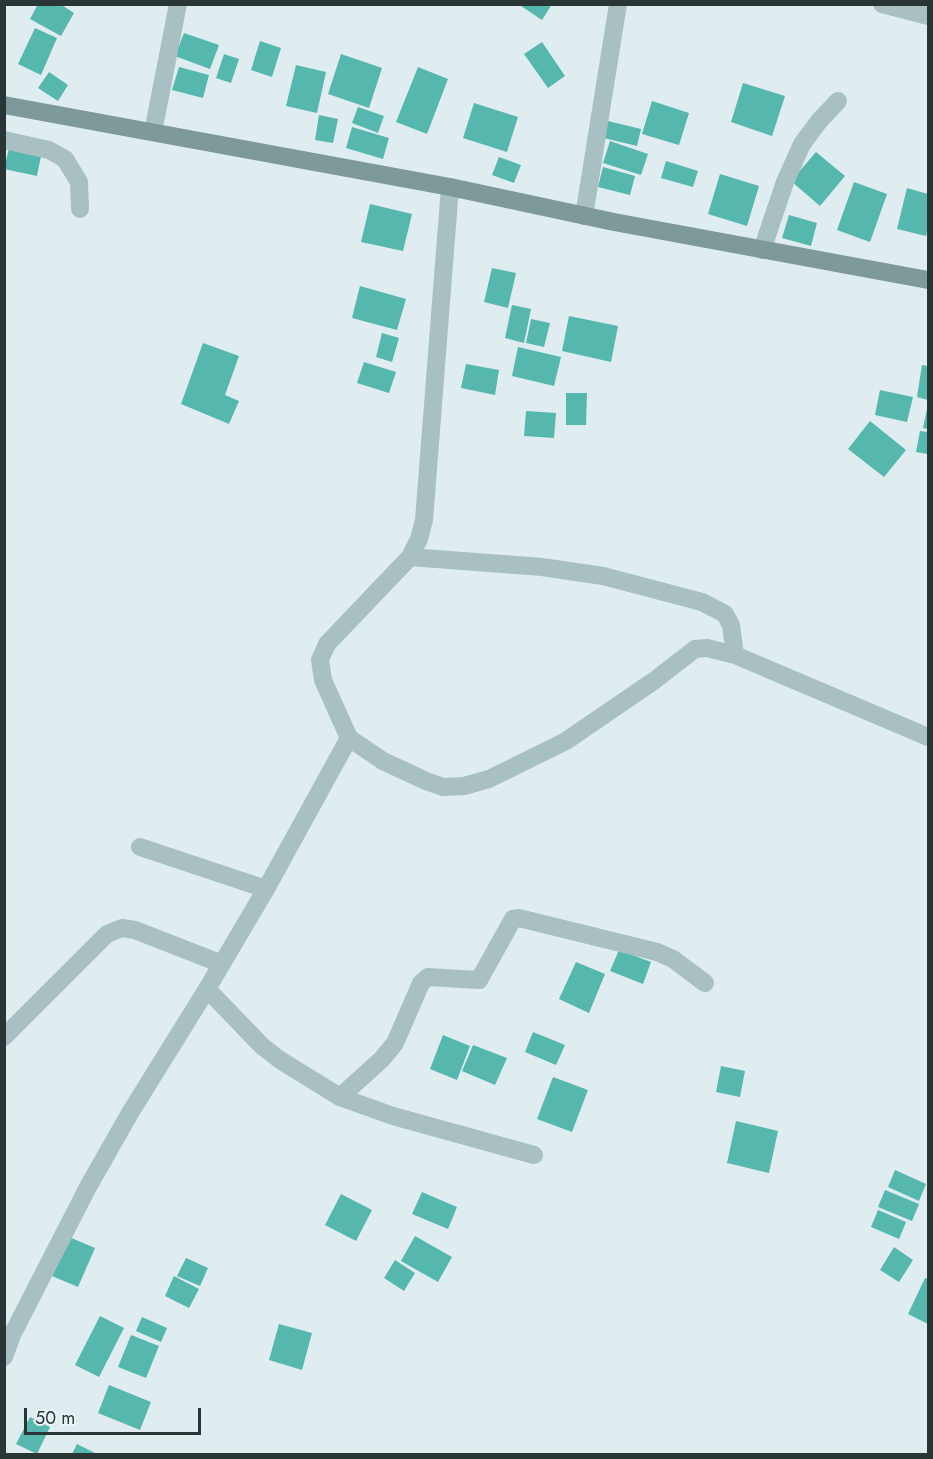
<!DOCTYPE html>
<style>
body{margin:0}
#map{position:relative;width:933px;height:1459px;overflow:hidden;background:#dfecf0;font-family:Jost,sans-serif}
canvas{display:block}
.frame{position:absolute;inset:0;border:6px solid #2a3535;pointer-events:none}
.scale{position:absolute;left:24px;top:1408px;width:177px;height:27px;box-sizing:border-box;border:3px solid #2a3535;border-top:0;padding-left:8px;font-size:18px;line-height:21px;white-space:nowrap;color:#2a3535;-webkit-text-stroke:4px #ebf5f8;paint-order:stroke}
</style>
<div id="map">
<canvas width="933" height="1459"></canvas>
<div class="frame"></div>
<div class="scale">50 m</div>
</div>
<script>
const ctx = document.querySelector('canvas').getContext('2d');
ctx.lineJoin = 'round';
function paint(path, color) { ctx.fillStyle = color; ctx.fill(path, 'evenodd'); }
const toPath = rows => new Path2D(rows.map(r => 'M' + r).join(''));
function stroke(path, color, width, dash) { ctx.strokeStyle = color; ctx.lineWidth = width; ctx.lineCap = dash ? 'butt' : 'round'; ctx.setLineDash(dash || []); ctx.stroke(path); }
const building = toPath([
 [38,4,60,4,74,13,61,36,30,19],
 [518,4,552,4,542,20],
 [35,28,57,38,41,75,18,64],
 [184,33,219,45,210,69,175,56],
 [260,41,281,48,272,77,251,70],
 [542,42,565,76,548,88,524,54],
 [224,54,239,59,231,83,216,78],
 [341,54,382,68,369,108,328,94],
 [296,65,326,72,317,113,286,106],
 [179,67,209,75,203,98,172,90],
 [418,67,448,79,427,134,396,122],
 [49,72,68,85,58,101,38,88],
 [743,83,785,96,772,136,731,122],
 [652,101,689,113,679,145,642,134],
 [474,103,518,117,507,152,463,138],
 [358,107,384,116,378,133,352,123],
 [319,115,338,119,333,143,315,140],
 [608,121,641,129,637,146,604,138],
 [352,127,389,138,383,159,346,148],
 [610,141,648,154,641,175,603,163],
 [10,144,42,151,37,176,4,169],
 [816,152,845,176,820,206,791,181],
 [499,157,521,165,514,183,492,175],
 [666,161,698,171,693,187,661,178],
 [603,167,635,176,630,195,598,187],
 [720,174,759,186,747,226,708,214],
 [854,182,887,194,870,242,837,230],
 [907,188,928,194,928,226,926,236,897,229],
 [370,204,412,214,403,251,361,242],
 [789,215,817,223,811,246,782,238],
 [492,268,516,273,508,308,484,302],
 [360,286,406,299,397,330,352,318],
 [512,305,531,309,524,343,505,338],
 [569,316,618,326,611,362,562,351],
 [531,319,550,323,544,347,526,343],
 [382,333,399,338,392,362,376,357],
 [203,343,239,356,225,395,239,401,229,424,181,404],
 [518,347,561,357,554,386,512,376],
 [364,362,396,372,389,393,357,383],
 [466,364,499,370,495,395,461,388],
 [922,365,928,366,928,400,917,397],
 [880,390,913,397,907,422,875,415],
 [566,393,587,393,586,425,566,425],
 [927,409,928,409,928,429,923,428],
 [526,411,556,413,554,438,524,436],
 [870,421,906,450,884,477,848,449],
 [920,431,928,432,928,454,916,452],
 [619,950,651,962,643,984,610,971],
 [576,962,605,974,589,1013,559,999],
 [533,1032,565,1045,556,1065,525,1052],
 [443,1035,470,1046,457,1080,430,1069],
 [473,1045,507,1058,495,1085,462,1071],
 [721,1066,745,1071,740,1097,716,1092],
 [553,1077,588,1090,572,1132,537,1119],
 [736,1121,778,1131,769,1173,727,1163],
 [895,1170,926,1184,919,1201,888,1187],
 [885,1190,919,1204,912,1221,878,1207],
 [422,1192,457,1207,448,1229,412,1214],
 [341,1194,372,1210,356,1241,325,1225],
 [878,1210,906,1222,899,1239,871,1227],
 [415,1236,452,1257,438,1282,401,1261],
 [69,1237,95,1248,78,1287,52,1276],
 [894,1247,913,1260,899,1282,880,1270],
 [186,1258,208,1268,200,1286,177,1276],
 [395,1260,415,1273,404,1291,384,1278],
 [174,1276,199,1289,189,1308,165,1296],
 [925,1278,928,1279,928,1324,908,1314],
 [100,1316,124,1328,99,1377,75,1365],
 [142,1317,167,1328,161,1342,136,1331],
 [279,1324,312,1333,302,1370,269,1360],
 [131,1335,159,1346,146,1378,118,1367],
 [109,1385,151,1402,140,1430,98,1413],
 [30,1417,50,1427,37,1454,16,1444],
 [77,1444,97,1454,72,1454]
]);
const street = toPath([
 [882,4,928,16],
 [153,132,178,4],
 [4,140,49,150,65,159,79,182,80,209],
 [450,187,424,520,419,539,410,557,327,644,320,660,323,680,349,738,383,761,426,781,443,787,464,786,489,779,566,741,655,680,695,649,707,648,735,655,928,737],
 [584,216,618,4],
 [762,250,785,182,802,144,820,120,838,101],
 [410,557,542,567,603,576,702,602,725,614,731,625,735,655],
 [140,847,266,889],
 [207,989,262,1046,280,1060,340,1097,382,1059,395,1043,421,983,428,977,479,980,513,919,519,918,657,952,673,959,705,983],
 [4,1037,107,934,122,928,135,930,222,964],
 [340,1097,393,1116,534,1155],
 [4,1357,12,1335,88,1187,130,1113,207,989,266,889,349,738]
]);
const secondary = toPath([
 [4,105,450,187,614,222,928,280]
]);
paint(building, '#56b7ae');
stroke(street, '#a9c0c3', 18);
stroke(secondary, '#7e999a', 18);
</script>
